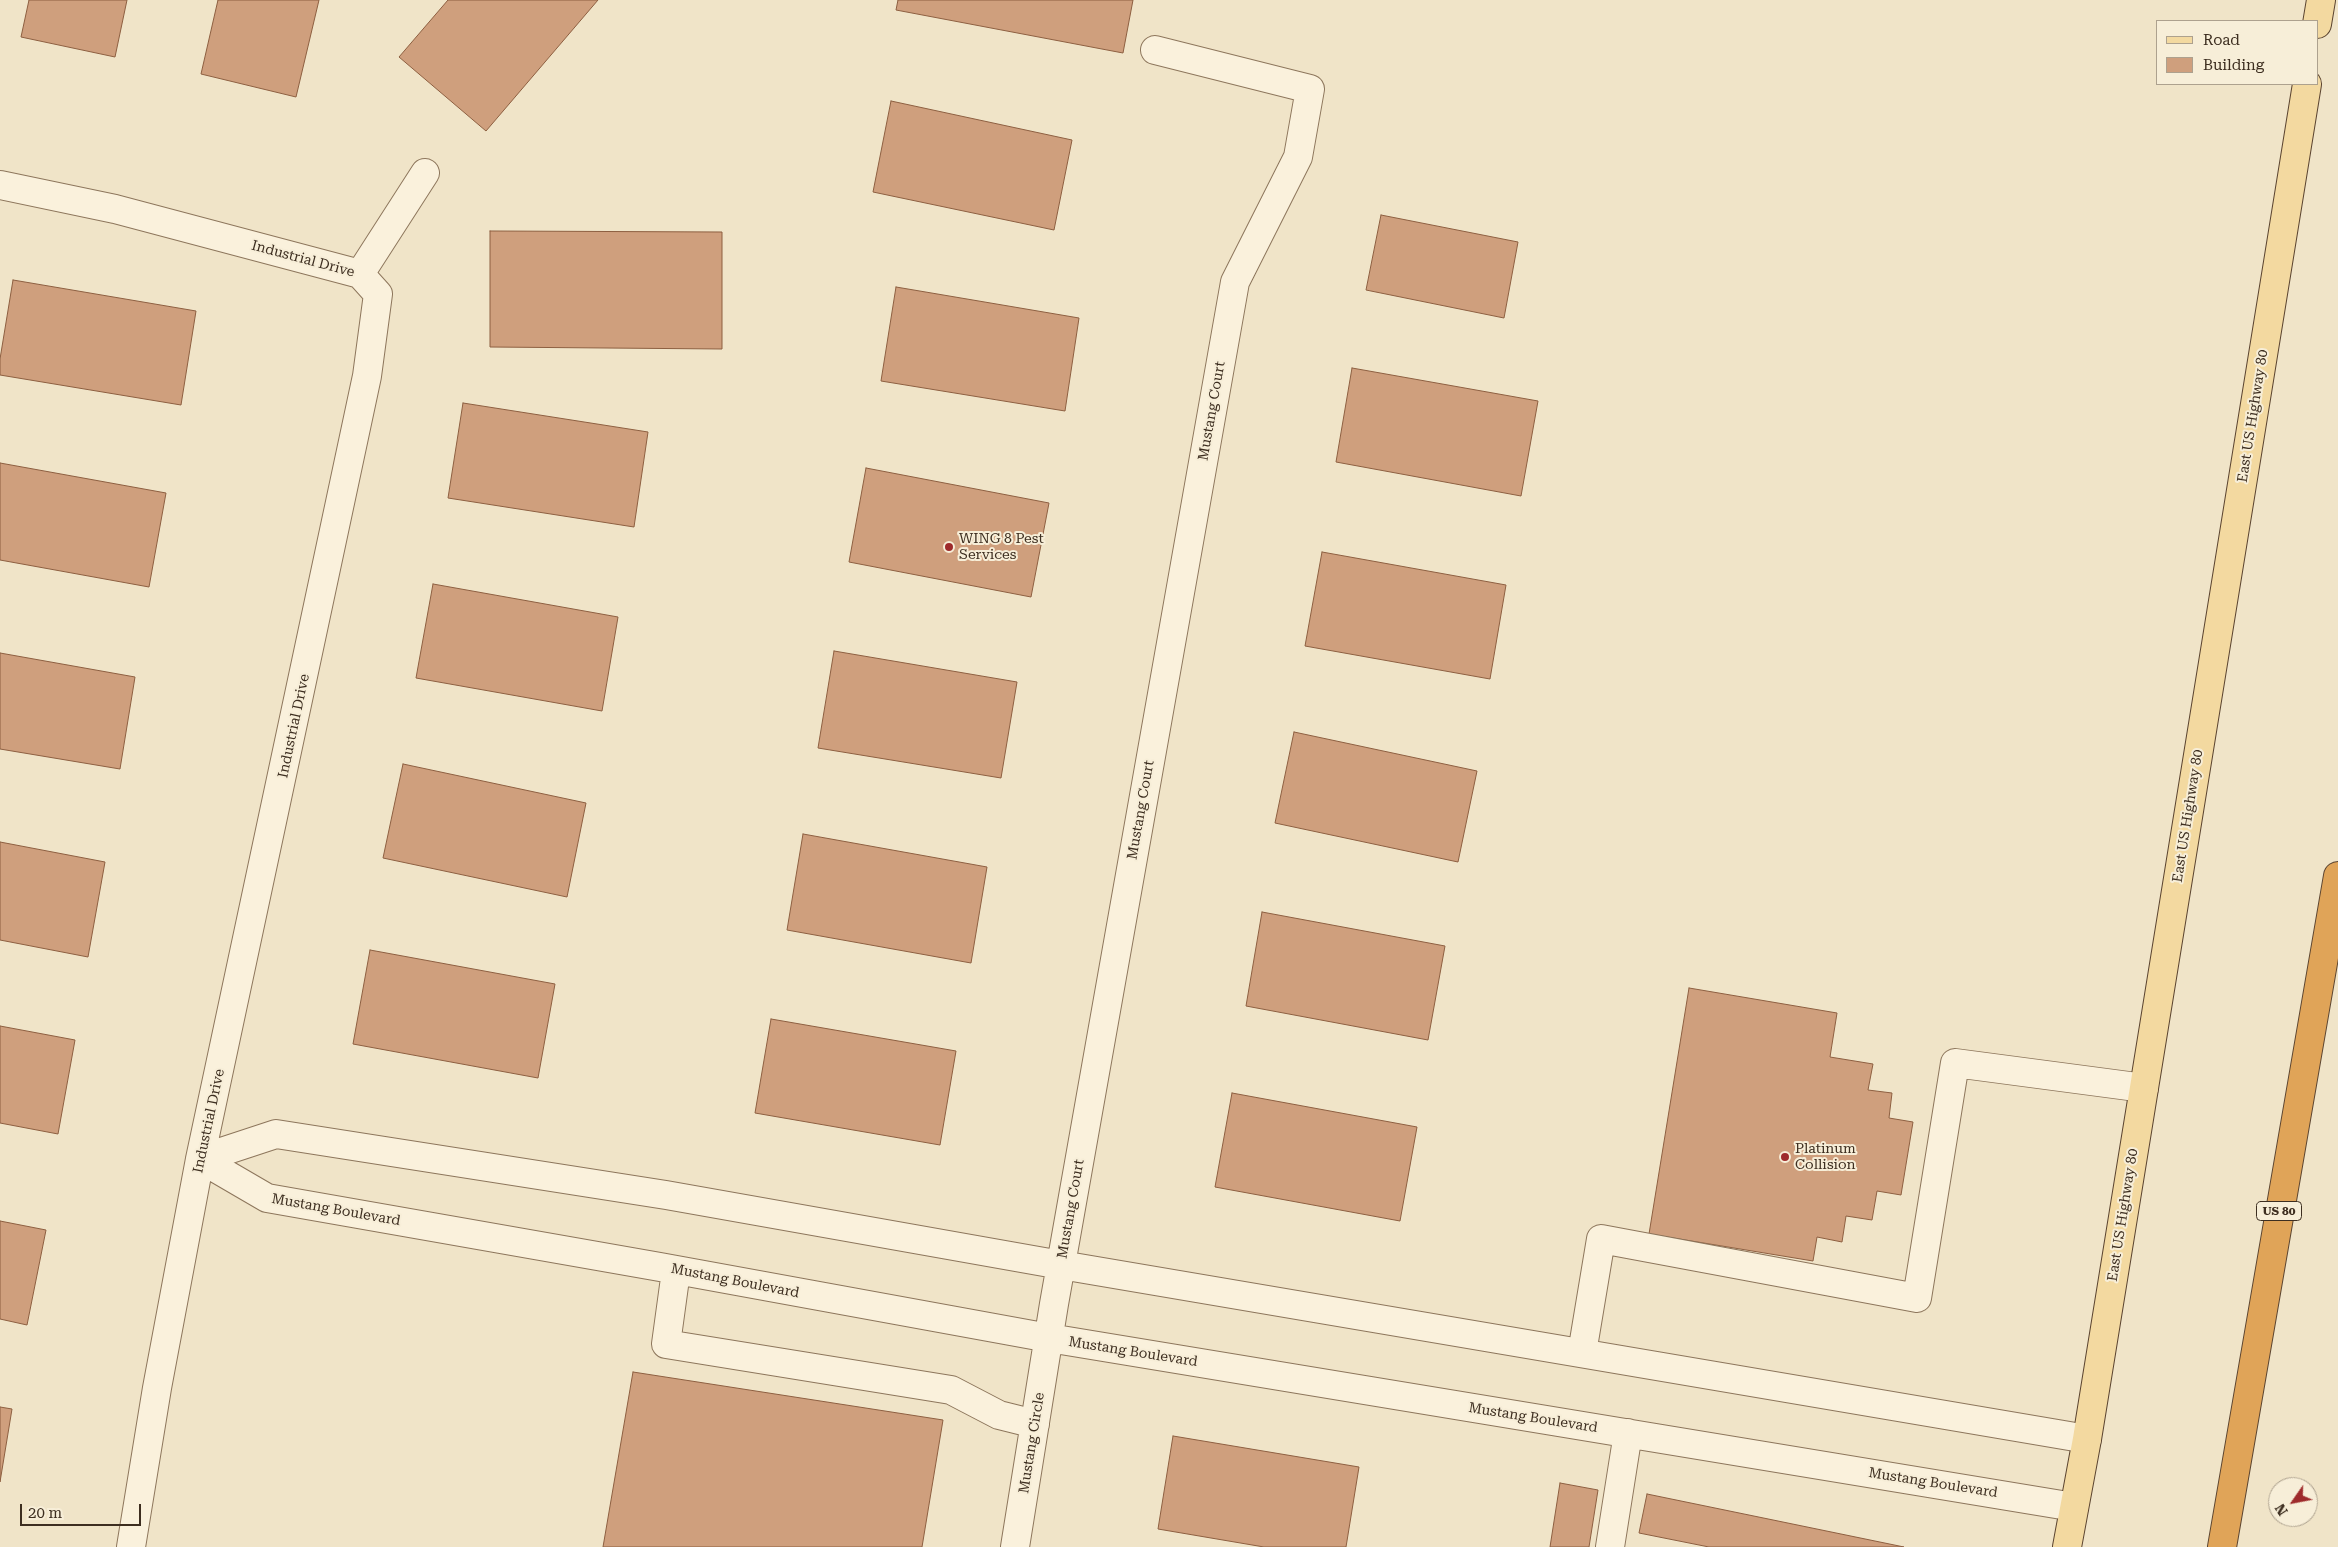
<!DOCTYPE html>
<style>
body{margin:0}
#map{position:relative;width:2338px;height:1547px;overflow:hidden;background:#f0e4c8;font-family:"Roboto Serif",serif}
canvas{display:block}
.legend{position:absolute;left:2156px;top:20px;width:162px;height:65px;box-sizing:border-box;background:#f7eed8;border:1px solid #ada18e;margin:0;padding:6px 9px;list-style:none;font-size:15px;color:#3d2e20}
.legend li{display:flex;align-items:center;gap:10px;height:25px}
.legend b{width:25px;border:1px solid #ada18e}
.north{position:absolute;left:2268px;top:1477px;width:50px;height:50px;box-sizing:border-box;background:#f7eed8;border:1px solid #ada18e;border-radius:50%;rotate:237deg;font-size:14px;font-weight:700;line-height:20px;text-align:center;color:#3d2e20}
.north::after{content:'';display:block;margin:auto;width:18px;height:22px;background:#9e2a2b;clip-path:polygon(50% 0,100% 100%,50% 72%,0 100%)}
.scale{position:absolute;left:20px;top:1504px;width:121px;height:22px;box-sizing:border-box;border:2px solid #3d2e20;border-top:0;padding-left:6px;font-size:15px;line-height:18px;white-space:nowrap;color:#3d2e20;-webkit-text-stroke:4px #f7eed8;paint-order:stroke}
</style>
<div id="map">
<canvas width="2338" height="1547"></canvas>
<ul class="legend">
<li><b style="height:6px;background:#f3d9a0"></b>Road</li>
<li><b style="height:14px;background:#cf9f7d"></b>Building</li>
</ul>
<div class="north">N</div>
<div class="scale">20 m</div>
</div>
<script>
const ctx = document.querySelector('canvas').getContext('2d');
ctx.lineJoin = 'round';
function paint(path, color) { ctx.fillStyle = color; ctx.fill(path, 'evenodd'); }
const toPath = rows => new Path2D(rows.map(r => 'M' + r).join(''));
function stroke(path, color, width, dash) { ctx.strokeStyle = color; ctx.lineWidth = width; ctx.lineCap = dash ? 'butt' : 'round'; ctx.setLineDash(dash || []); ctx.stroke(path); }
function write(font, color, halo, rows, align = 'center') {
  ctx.font = font + ' "Roboto Serif",serif'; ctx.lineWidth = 4; ctx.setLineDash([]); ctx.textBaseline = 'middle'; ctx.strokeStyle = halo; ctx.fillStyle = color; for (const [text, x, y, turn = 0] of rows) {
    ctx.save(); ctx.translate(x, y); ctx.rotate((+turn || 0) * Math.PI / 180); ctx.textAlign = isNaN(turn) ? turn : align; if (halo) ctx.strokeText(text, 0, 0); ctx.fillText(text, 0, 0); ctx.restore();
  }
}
const building = toPath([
 [29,0,127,0,115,57,21,37,29,0],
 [218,0,319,0,296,97,201,74,218,0],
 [448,0,598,0,486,131,399,57,448,0],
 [898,0,1133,0,1123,53,896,10,898,0],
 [891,101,1072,140,1054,230,873,192,891,101],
 [1381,215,1518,242,1504,318,1366,290,1381,215],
 [490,231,722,232,722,349,490,347,490,231],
 [13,280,196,311,181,405,0,375,0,359,13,280],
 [896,287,1079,318,1065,411,881,381,896,287],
 [1352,368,1538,401,1521,496,1336,462,1352,368],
 [463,403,648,432,634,527,448,498,463,403],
 [0,463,166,493,149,587,0,560,0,463],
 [866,468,1049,503,1031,597,849,562,866,468],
 [1322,552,1506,585,1490,679,1305,646,1322,552],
 [433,584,618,617,602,711,416,678,433,584],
 [834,651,1017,682,1001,778,818,748,834,651],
 [0,653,135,677,120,769,0,749,0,653],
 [1294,732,1477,771,1458,862,1275,823,1294,732],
 [403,764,586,803,567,897,383,858,403,764],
 [803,834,987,867,971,963,787,930,803,834],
 [0,842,105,862,88,957,0,940,0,842],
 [1262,912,1445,946,1428,1040,1246,1006,1262,912],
 [370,950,555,984,538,1078,353,1044,370,950],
 [1689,988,1837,1013,1830,1057,1873,1064,1868,1090,1892,1093,1889,1118,1913,1122,1901,1195,1877,1191,1872,1220,1846,1216,1842,1242,1817,1237,1813,1261,1649,1234,1689,988],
 [771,1019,956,1051,940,1145,755,1113,771,1019],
 [0,1026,75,1040,58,1134,0,1123,0,1026],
 [1232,1093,1417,1127,1400,1221,1215,1187,1232,1093],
 [0,1221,46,1230,27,1325,0,1319,0,1221],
 [633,1372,943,1420,922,1547,603,1547,633,1372],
 [0,1407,12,1409,0,1482,0,1407],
 [1173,1436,1359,1467,1346,1547,1264,1547,1158,1529,1173,1436],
 [1560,1483,1598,1490,1589,1547,1550,1547,1560,1483],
 [1647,1494,1904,1547,1709,1547,1639,1533,1647,1494]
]);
const minor = toPath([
 [0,185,115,209,360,274,378,294,367,376,200,1159,157,1388,131,1547],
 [360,274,425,173],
 [200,1159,276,1134,666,1195,1061,1265,2087,1439],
 [200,1159,267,1198,660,1267,1049,1338,2074,1507],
 [676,1271,666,1344,951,1390,999,1415,1035,1424],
 [1582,1353,1601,1239,1917,1298,1955,1063,2144,1088],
 [1015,1547,1054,1304,1235,282,1298,157,1310,89,1155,50],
 [1610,1547,1628,1433]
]);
const major = toPath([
 [2317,24,2321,0],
 [2067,1547,2087,1439,2307,84]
]);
const highway = toPath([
 [2222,1547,2338,876]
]);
const markers = [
 [949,547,5,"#9e2a2b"],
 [1785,1157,5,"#9e2a2b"]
];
const shields = [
 [2279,1211,45]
];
const shieldNames = [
 ["US 80",2279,1211]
];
const streetNames = [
 ["Industrial Drive",303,259,15],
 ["Mustang Court",1212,411,-80],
 ["East US Highway 80",2253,416,-81],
 ["Industrial Drive",294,726,-78],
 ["Mustang Court",1141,810,-80],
 ["East US Highway 80",2188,816,-81],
 ["Industrial Drive",209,1121,-78],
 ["Mustang Court",1071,1209,-80],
 ["Mustang Boulevard",336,1210,10],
 ["East US Highway 80",2123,1215,-81],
 ["Mustang Boulevard",735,1281,11],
 ["Mustang Boulevard",1133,1352,9],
 ["Mustang Boulevard",1533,1418,9],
 ["Mustang Circle",1032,1443,-81],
 ["Mustang Boulevard",1933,1483,9]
];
const poiNames = [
 ["WING 8 Pest",959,539],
 ["Services",959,555],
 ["Platinum",1795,1149],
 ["Collision",1795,1165]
];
paint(building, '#cf9f7d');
stroke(building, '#8d5f41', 1);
stroke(minor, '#8d765c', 30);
stroke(major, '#5b4430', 30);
stroke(highway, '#5b4430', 30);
stroke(minor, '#faf1dc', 28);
stroke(major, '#f3d9a0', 28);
stroke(highway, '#e0a458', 28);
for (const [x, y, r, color] of markers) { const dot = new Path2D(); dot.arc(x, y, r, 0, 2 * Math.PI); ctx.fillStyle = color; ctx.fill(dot); stroke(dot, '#f7eed8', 2); }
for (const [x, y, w] of shields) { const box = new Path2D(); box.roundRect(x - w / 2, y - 9.5, w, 19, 4); ctx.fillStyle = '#f7eed8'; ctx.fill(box); stroke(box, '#3d2e20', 1); }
write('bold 12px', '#3d2e20', null, shieldNames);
write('14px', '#3d2e20', '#f7eed8', streetNames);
write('14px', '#3d2e20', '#f7eed8', poiNames, 'left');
</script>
